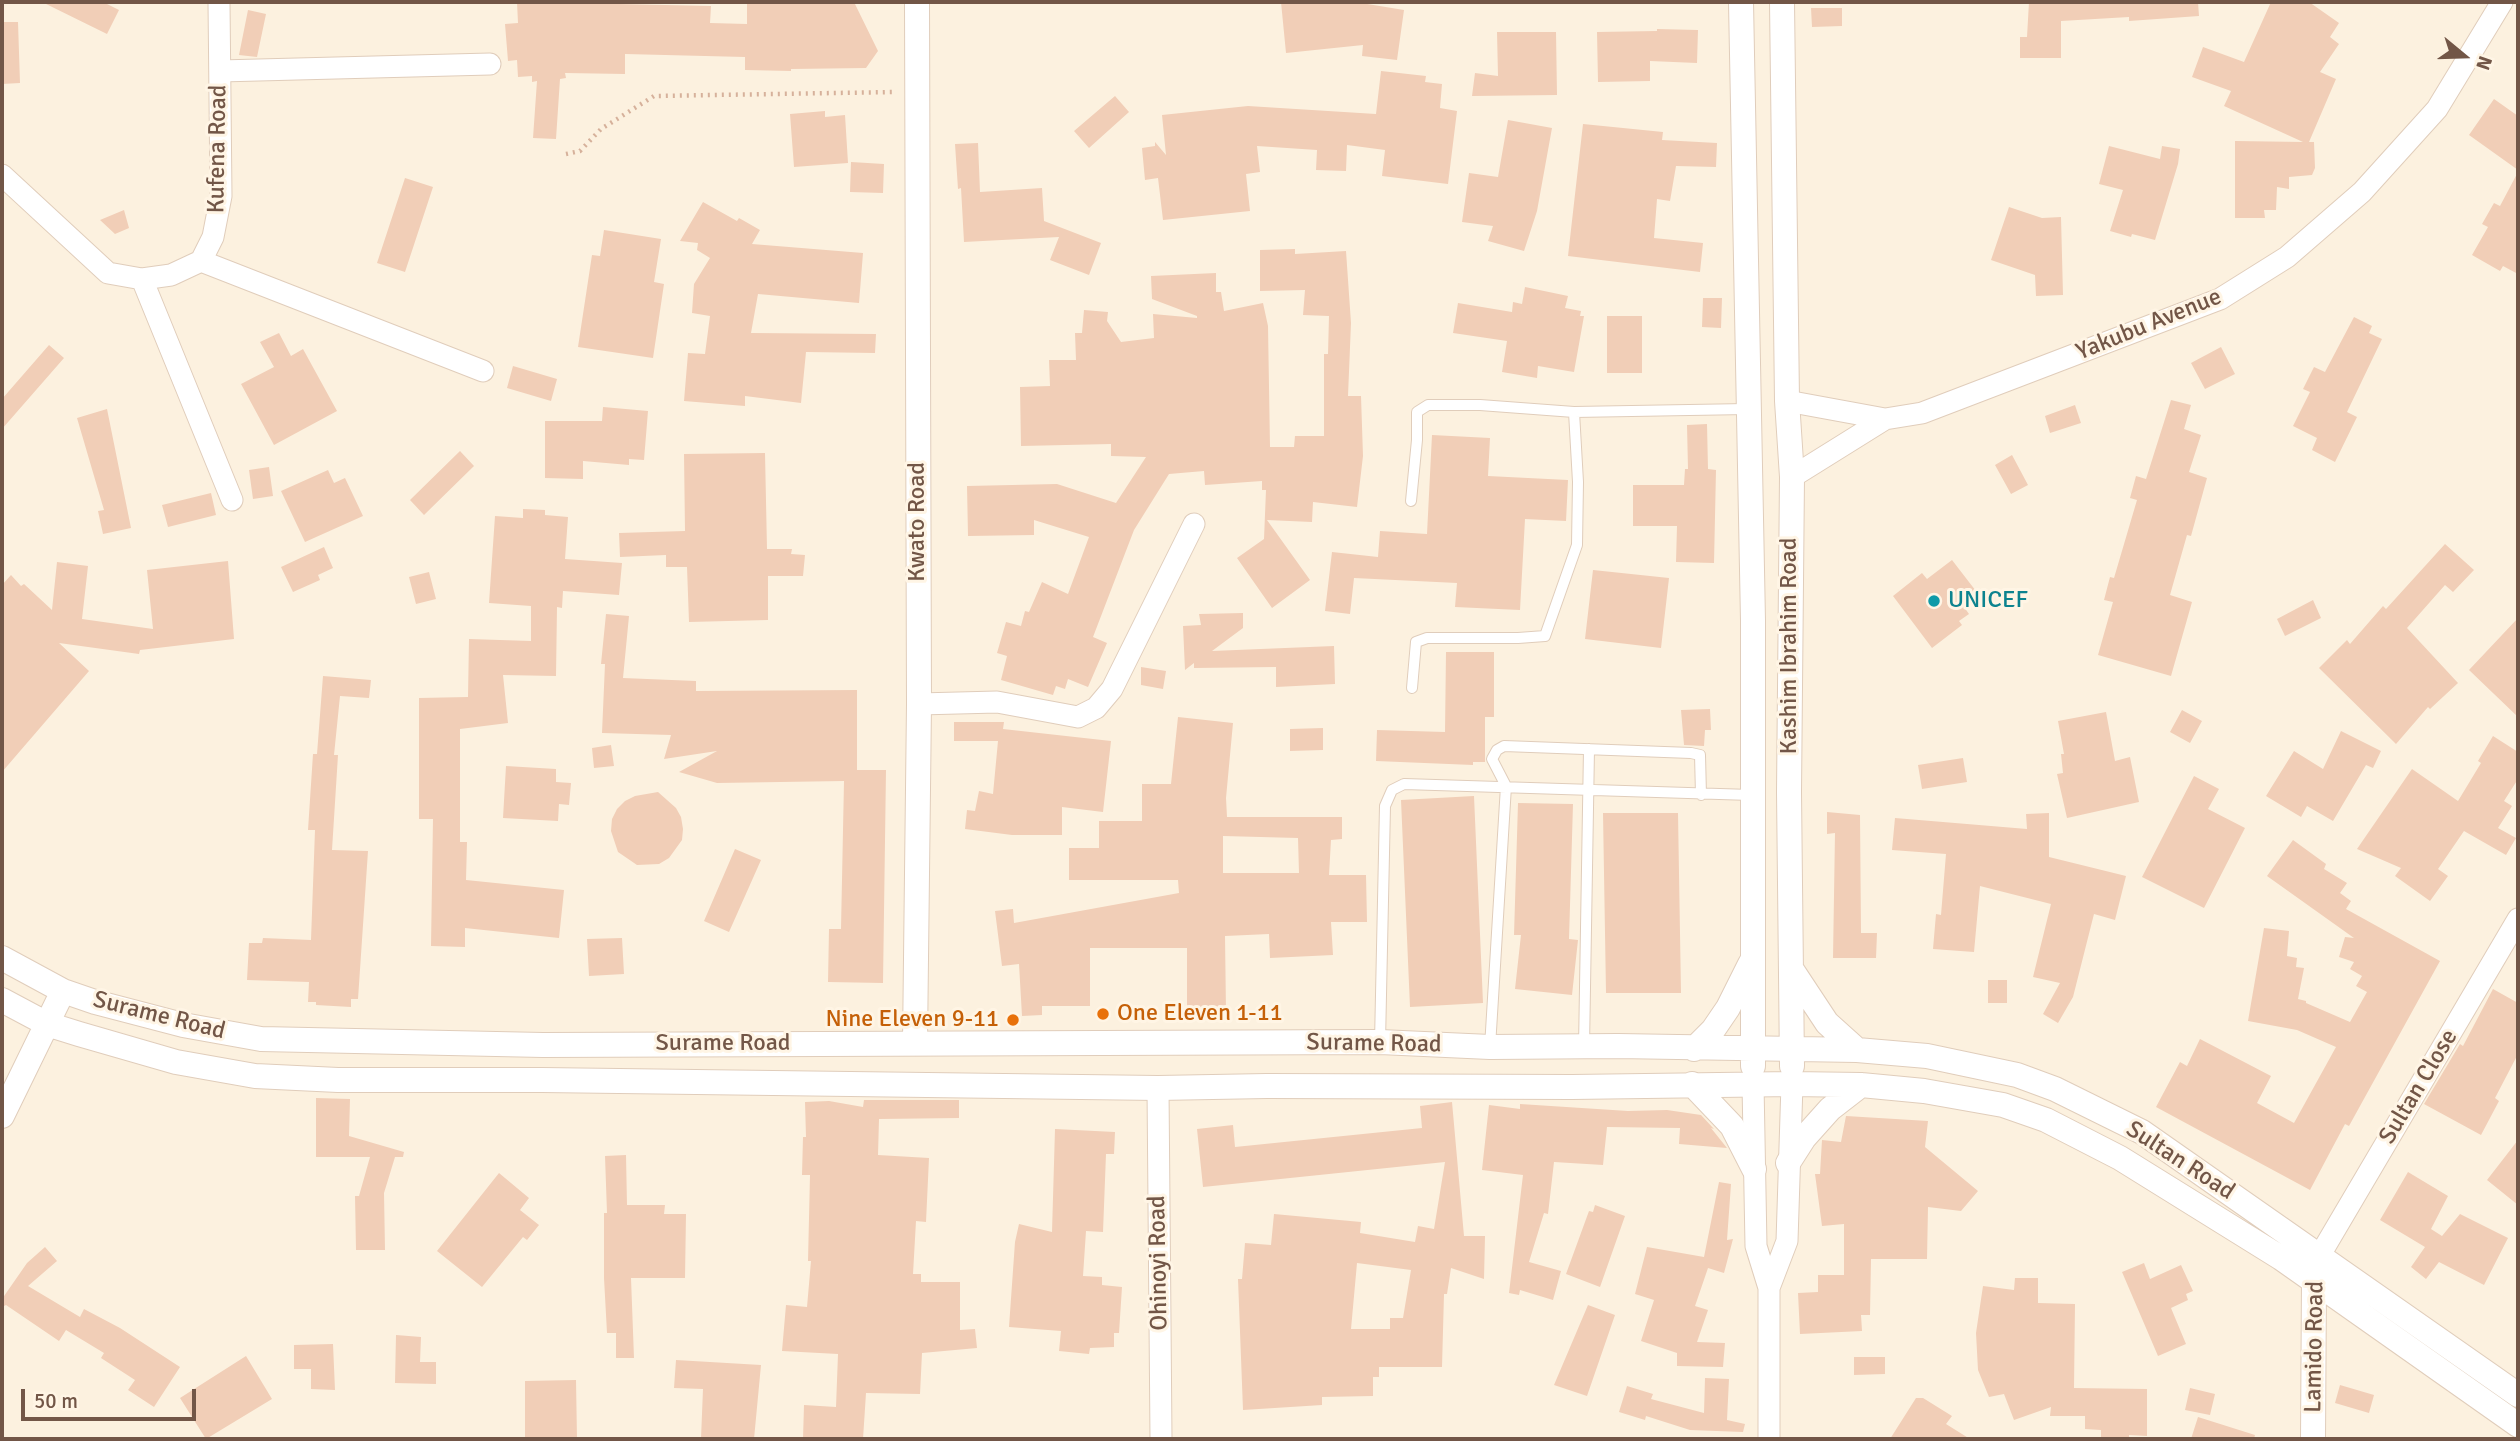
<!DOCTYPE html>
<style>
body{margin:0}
#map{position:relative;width:2520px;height:1441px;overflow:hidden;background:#fcf1df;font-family:Signika,sans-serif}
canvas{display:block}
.frame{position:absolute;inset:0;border:4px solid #725647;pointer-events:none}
.north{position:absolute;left:2429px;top:21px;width:70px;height:70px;-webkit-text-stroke:5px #fff5e5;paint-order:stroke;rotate:109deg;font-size:19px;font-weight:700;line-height:28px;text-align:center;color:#725647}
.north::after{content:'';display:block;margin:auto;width:24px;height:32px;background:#725647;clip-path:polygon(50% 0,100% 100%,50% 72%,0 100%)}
.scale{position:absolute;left:21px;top:1389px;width:175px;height:32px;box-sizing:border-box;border:4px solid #725647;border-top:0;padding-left:9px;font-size:21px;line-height:24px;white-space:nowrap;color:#725647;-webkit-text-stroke:5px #fff5e5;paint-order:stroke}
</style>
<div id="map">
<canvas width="2520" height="1441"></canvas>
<div class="frame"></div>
<div class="north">N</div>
<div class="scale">50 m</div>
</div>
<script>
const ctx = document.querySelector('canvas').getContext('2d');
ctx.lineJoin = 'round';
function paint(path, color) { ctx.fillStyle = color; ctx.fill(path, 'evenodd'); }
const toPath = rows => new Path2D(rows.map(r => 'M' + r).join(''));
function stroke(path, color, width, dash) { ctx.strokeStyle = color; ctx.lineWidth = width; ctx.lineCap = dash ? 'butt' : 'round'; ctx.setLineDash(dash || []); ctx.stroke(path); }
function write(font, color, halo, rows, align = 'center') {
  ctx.font = font + ' Signika,sans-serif'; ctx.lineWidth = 6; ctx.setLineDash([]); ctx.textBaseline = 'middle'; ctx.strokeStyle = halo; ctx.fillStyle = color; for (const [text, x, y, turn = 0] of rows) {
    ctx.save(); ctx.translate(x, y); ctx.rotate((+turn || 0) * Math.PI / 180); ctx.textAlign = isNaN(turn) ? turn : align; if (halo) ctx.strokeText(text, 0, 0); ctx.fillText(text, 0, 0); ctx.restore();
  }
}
const building = toPath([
 [42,2,103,2,119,10,107,34],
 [517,2,620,2,619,4,711,6,710,23,747,24,747,2,854,2,878,51,866,68,791,69,791,71,745,70,745,57,625,54,625,74,565,73,566,78,560,79,556,139,533,138,537,81,532,82,532,76,518,77,517,60,508,61,505,24,518,23],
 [1281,2,1355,2,1404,10,1397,60,1362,56,1363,45,1286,53],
 [2029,2,2198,2,2199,16,2129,21,2129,17,2061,21,2061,58,2020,58,2020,37,2027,37],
 [2271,2,2309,2,2339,23,2330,37,2339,44,2320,72,2336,79,2309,142,2314,142,2315,168,2312,175,2289,177,2289,189,2277,187,2276,210,2264,210,2265,218,2235,218,2235,141,2303,142,2224,106,2231,91,2192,77,2203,47,2244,62],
 [1811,8,1842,8,1842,26,1812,27],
 [248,10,266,14,257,57,239,55],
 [2,22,18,22,20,83,2,84],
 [1657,29,1698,30,1697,63,1650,61,1650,81,1598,82,1597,32,1657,31],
 [1497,32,1556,32,1557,95,1472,96,1475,73,1498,76],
 [1381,71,1426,76,1425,82,1442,84,1440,108,1457,111,1448,184,1382,176,1385,150,1347,145,1346,171,1316,170,1317,150,1257,146,1260,172,1246,174,1250,211,1163,220,1158,178,1145,180,1142,148,1155,146,1155,142,1166,155,1162,115,1248,106,1376,114],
 [1115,96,1129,112,1089,148,1074,131],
 [2494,99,2518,116,2518,170,2469,135],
 [825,111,825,117,845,115,848,163,794,167,790,114],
 [1508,120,1552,128,1537,211,1524,251,1488,241,1493,226,1462,222,1469,173,1498,177],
 [1583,124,1663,132,1662,140,1717,143,1716,167,1676,166,1670,201,1657,199,1654,238,1703,243,1700,272,1568,256],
 [978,143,980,192,1042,188,1044,221,1101,243,1089,275,1050,260,1059,237,964,242,961,188,958,189,955,144],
 [2109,146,2160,159,2162,146,2180,149,2178,164,2155,240,2132,234,2131,237,2110,231,2123,190,2099,184],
 [851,162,884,164,883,193,850,192],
 [2518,172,2518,274,2503,266,2500,271,2472,255,2488,227,2482,224,2494,203,2500,206],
 [405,178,433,187,405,272,377,263],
 [703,202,737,221,739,218,760,230,752,244,863,253,859,303,758,294,751,333,876,334,875,353,806,352,801,403,745,396,745,406,684,401,688,353,705,354,710,316,692,313,694,284,710,258,697,250,698,243,680,241],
 [2009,207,2042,218,2061,217,2063,295,2036,296,2035,275,1991,260],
 [124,210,129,228,115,234,100,220],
 [604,230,661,239,654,282,664,284,653,358,578,347,592,255,600,256],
 [1295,249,1295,254,1346,251,1351,323,1348,396,1361,396,1363,456,1357,507,1313,502,1312,522,1267,520,1310,580,1272,608,1237,558,1264,539,1266,490,1262,490,1262,481,1205,485,1204,471,1169,474,1134,530,1093,637,1107,643,1088,687,1068,679,1065,689,1056,686,1053,695,1001,680,1007,656,997,653,1006,622,1021,626,1025,611,1029,612,1042,582,1068,594,1089,537,1034,520,1034,535,968,536,967,486,1057,484,1116,503,1146,457,1111,456,1111,444,1021,446,1020,387,1050,386,1049,360,1076,360,1075,333,1082,333,1084,310,1108,312,1107,321,1121,342,1154,338,1153,314,1197,318,1197,316,1152,299,1151,276,1216,273,1216,292,1221,292,1224,311,1263,303,1268,326,1270,447,1294,447,1295,436,1324,436,1324,354,1328,354,1329,316,1303,315,1305,290,1260,291,1260,250],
 [1525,287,1568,296,1565,308,1581,311,1580,316,1584,316,1574,372,1538,366,1537,378,1502,372,1507,341,1453,333,1458,303,1512,312,1513,302,1522,304],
 [1703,298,1722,298,1721,328,1702,327],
 [1607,316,1642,316,1642,373,1607,373],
 [2354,317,2372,326,2369,333,2382,339,2347,412,2357,417,2335,462,2312,450,2317,438,2293,426,2310,392,2303,389,2314,367,2325,372],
 [279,333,291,356,303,349,337,411,274,445,241,384,274,367,260,342],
 [49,345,64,358,2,429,2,399],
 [2221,347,2235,374,2205,389,2191,363],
 [513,366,557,379,551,401,507,388],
 [2171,400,2191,405,2184,429,2201,435,2189,472,2207,478,2191,536,2187,535,2170,595,2192,602,2171,676,2098,655,2113,602,2104,600,2110,577,2114,578,2137,500,2130,498,2136,476,2146,479],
 [2075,405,2081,423,2050,433,2045,416],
 [603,407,648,411,644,460,629,459,629,465,583,461,583,479,545,478,545,421,602,421],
 [107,409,131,528,103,534,98,511,104,510,77,418],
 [1707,424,1708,469,1716,470,1714,563,1676,562,1677,526,1633,526,1633,485,1684,485,1685,469,1688,469,1687,425],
 [1432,435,1490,438,1488,476,1568,480,1566,521,1525,519,1520,610,1455,607,1457,583,1354,578,1350,614,1325,611,1332,552,1378,557,1380,531,1427,534],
 [460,451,474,466,424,515,410,500],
 [765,453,767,549,792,549,791,554,805,555,803,576,768,576,768,620,689,622,687,567,666,567,666,555,620,557,619,533,685,531,684,454],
 [2012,455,2028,485,2011,494,1995,465],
 [269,467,273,496,253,499,249,470],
 [328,470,334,483,345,478,363,516,305,542,281,491],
 [211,493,216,515,168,527,162,505],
 [523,509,545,510,545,515,568,517,565,559,622,563,619,595,563,591,562,608,557,607,556,676,503,675,508,723,460,729,460,842,467,842,466,880,564,890,559,938,465,928,465,947,431,946,433,819,419,819,419,698,468,697,469,639,531,641,531,606,489,603,495,516,523,518],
 [2445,544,2474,570,2453,592,2445,585,2407,628,2458,683,2430,709,2428,707,2396,744,2319,668,2347,640,2350,644,2383,606,2386,609],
 [324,547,333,568,318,575,320,580,293,592,281,567],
 [1952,560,1979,595,1964,607,1969,614,1959,621,1962,625,1932,648,1893,596,1922,573,1927,579],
 [228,561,234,639,140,650,139,654,59,643,89,671,2,772,2,585,11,575,21,586,24,584,52,610,57,562,88,566,82,619,153,629,147,570],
 [1593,570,1669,578,1661,648,1585,639],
 [429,572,436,599,416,604,409,577],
 [2313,600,2321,618,2285,636,2277,619],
 [1243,613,1243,628,1212,651,1334,646,1335,684,1276,687,1276,667,1194,668,1194,663,1185,670,1183,626,1201,625,1199,614],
 [606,614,629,616,623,678,696,681,696,691,857,690,857,770,886,770,883,983,828,982,829,929,841,929,844,781,717,783,679,772,717,751,664,759,671,735,602,733,605,664,601,664],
 [2518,618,2518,717,2469,670],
 [1446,652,1494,652,1494,717,1485,717,1485,762,1473,762,1473,765,1376,761,1377,730,1445,732],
 [1141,667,1166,671,1163,689,1141,685],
 [323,676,371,680,369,698,340,696,334,755,338,755,332,850,368,851,358,999,351,999,351,1007,316,1005,316,1002,308,1002,309,982,247,980,249,943,262,943,263,938,311,940,315,830,308,830,313,754,317,754],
 [1710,709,1711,730,1705,730,1704,746,1684,745,1681,710],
 [2182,710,2202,721,2190,743,2170,732],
 [2106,712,2115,761,2130,757,2139,802,2067,818,2057,774,2063,773,2061,754,2064,754,2058,721],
 [1178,717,1233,723,1226,798,1227,817,1342,817,1342,839,1331,840,1329,875,1366,875,1367,922,1331,922,1333,955,1270,958,1269,934,1225,936,1226,1012,1187,1012,1187,948,1090,948,1090,1006,1042,1006,1042,1015,1022,1016,1019,964,1002,966,995,911,1013,909,1014,923,1179,893,1178,880,1069,880,1069,848,1099,848,1099,821,1142,821,1142,784,1171,784],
 [1223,836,1298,838,1299,873,1223,873],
 [954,722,1004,722,1003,729,1111,741,1103,812,1062,807,1062,835,1012,835,965,829,967,810,975,811,979,791,993,794,998,741,954,741],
 [1323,728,1323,750,1290,751,1290,729],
 [2341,731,2381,751,2373,768,2366,765,2333,821,2307,806,2301,817,2266,796,2294,751,2323,769],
 [2493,736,2518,752,2518,779,2504,801,2512,806,2498,828,2516,838,2506,855,2464,831,2438,869,2448,876,2430,901,2395,876,2401,868,2357,849,2412,769,2458,801,2481,763,2478,761],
 [611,745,614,766,594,768,592,748],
 [1963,758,1967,782,1922,789,1918,765],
 [506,766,556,769,556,782,571,783,569,805,559,804,558,821,503,818],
 [2194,776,2219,789,2208,809,2245,828,2204,908,2142,877],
 [658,792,676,808,681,817,683,829,682,840,669,858,659,864,637,865,618,852,611,831,612,819,617,809,625,801,635,796],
 [1474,796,1483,1003,1410,1007,1401,800],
 [1518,803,1573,804,1569,939,1578,940,1572,995,1515,989,1521,935,1514,935],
 [1827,812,1860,815,1861,933,1877,933,1876,958,1833,958,1835,833,1827,834],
 [1603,813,1678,813,1681,993,1606,993],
 [2049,813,2049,857,2126,876,2115,920,2094,914,2073,997,2058,1023,2043,1014,2060,983,2033,977,2051,904,1980,886,1974,952,1933,949,1936,914,1941,915,1946,854,1892,850,1895,818,2027,829,2026,814],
 [2293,840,2326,864,2324,869,2347,883,2340,893,2351,901,2346,909,2440,961,2349,1126,2345,1124,2310,1190,2156,1107,2180,1062,2187,1066,2200,1039,2271,1076,2257,1103,2294,1123,2336,1047,2297,1030,2248,1021,2264,928,2289,931,2287,956,2297,958,2296,967,2304,968,2298,999,2306,1001,2306,1003,2350,1022,2367,992,2356,986,2362,976,2350,969,2354,962,2339,957,2345,937,2354,938,2267,876],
 [735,849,761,860,729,932,704,921],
 [622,938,624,974,589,976,587,939],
 [1988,980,2007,980,2007,1003,1988,1003],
 [2493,989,2518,1003,2518,1054,2495,1098,2499,1101,2481,1135,2424,1104,2460,1044,2463,1046],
 [316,1098,350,1099,349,1136,404,1152,403,1157,395,1157,384,1193,385,1250,356,1250,355,1196,359,1196,370,1157,316,1157],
 [864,1100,959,1100,959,1118,879,1119,878,1155,929,1158,926,1222,916,1221,913,1274,921,1274,921,1282,960,1282,960,1330,975,1329,977,1348,922,1353,920,1394,866,1393,863,1439,803,1439,804,1405,836,1407,838,1354,782,1351,786,1305,807,1307,811,1261,808,1261,810,1175,802,1175,803,1137,806,1137,805,1102,829,1101,863,1107],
 [1452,1102,1464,1236,1485,1236,1484,1279,1451,1268,1447,1294,1444,1294,1442,1367,1379,1367,1379,1377,1373,1377,1373,1396,1322,1397,1322,1405,1243,1410,1238,1279,1242,1279,1245,1243,1271,1245,1274,1214,1361,1222,1360,1233,1415,1242,1418,1226,1434,1229,1445,1162,1203,1187,1197,1129,1233,1125,1235,1147,1422,1128,1420,1106],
 [1357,1263,1411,1270,1403,1318,1390,1318,1390,1329,1351,1329],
 [1520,1104,1628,1111,1667,1110,1701,1115,1714,1129,1711,1128,1727,1148,1679,1144,1680,1128,1607,1127,1603,1165,1554,1162,1548,1214,1544,1213,1529,1262,1561,1271,1553,1300,1520,1290,1519,1295,1509,1293,1523,1175,1482,1170,1489,1105,1520,1109],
 [1846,1116,1928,1121,1925,1147,1978,1191,1961,1211,1928,1207,1927,1259,1871,1259,1870,1315,1861,1315,1862,1331,1800,1334,1798,1293,1818,1292,1818,1275,1844,1275,1844,1224,1822,1226,1815,1174,1820,1174,1822,1140,1841,1142],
 [1055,1129,1115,1132,1114,1154,1106,1154,1103,1232,1086,1231,1083,1276,1102,1277,1102,1285,1122,1287,1119,1333,1114,1333,1114,1347,1090,1348,1089,1354,1059,1351,1061,1331,1009,1327,1015,1242,1019,1224,1052,1232],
 [2518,1140,2518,1205,2487,1180],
 [626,1155,627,1205,665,1205,664,1214,686,1214,685,1278,631,1278,634,1358,616,1358,616,1333,607,1333,604,1278,604,1213,607,1213,605,1156],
 [2408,1172,2448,1196,2431,1229,2442,1236,2460,1214,2508,1238,2484,1285,2439,1262,2426,1279,2411,1267,2425,1247,2380,1220],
 [499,1173,529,1198,520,1210,539,1225,527,1240,523,1237,482,1287,437,1251],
 [1719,1182,1731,1184,1727,1240,1733,1239,1724,1273,1708,1268,1695,1306,1708,1310,1697,1342,1725,1343,1723,1367,1677,1366,1677,1353,1641,1341,1654,1300,1635,1294,1647,1247,1704,1257],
 [1595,1205,1625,1216,1600,1287,1566,1274,1589,1211,1593,1212],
 [45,1247,57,1261,28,1286,80,1317,84,1309,120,1328,180,1367,154,1407,128,1390,135,1380,101,1358,104,1353,66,1330,59,1341,6,1305,4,1306,2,1304,2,1299,27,1263],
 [2144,1263,2150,1279,2181,1265,2193,1291,2186,1294,2188,1300,2171,1308,2186,1344,2158,1356,2122,1272],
 [2015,1278,2038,1278,2038,1303,2075,1304,2074,1388,2147,1389,2147,1436,2129,1435,2129,1439,2101,1439,2101,1430,2085,1429,2085,1416,2050,1416,2051,1407,2014,1420,2004,1394,1989,1397,1978,1370,1976,1333,1983,1286,2014,1290],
 [1588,1305,1615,1315,1587,1396,1554,1385],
 [396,1335,421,1337,420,1362,436,1362,436,1384,395,1383],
 [333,1344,335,1390,311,1389,311,1369,294,1369,294,1345],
 [246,1356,272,1399,206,1439,180,1398],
 [1854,1357,1885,1357,1885,1374,1854,1375],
 [676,1360,761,1365,754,1439,701,1439,703,1389,674,1388],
 [1705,1378,1729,1379,1727,1420,1745,1424,1743,1432,1690,1430,1646,1416,1645,1420,1619,1412,1627,1386,1653,1394,1651,1399,1704,1413],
 [576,1380,577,1439,525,1439,525,1381],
 [2340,1385,2374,1395,2369,1413,2335,1403],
 [2190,1388,2215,1394,2210,1415,2185,1410],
 [1916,1398,1923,1398,1952,1416,1946,1424,1970,1439,1890,1439],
 [2198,1417,2255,1435,2254,1439,2191,1439]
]);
const path = toPath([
 [566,154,580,151,601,129,654,96,895,92]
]);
const service = toPath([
 [1411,501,1417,440,1417,412,1428,405,1480,405,1574,412,1747,409],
 [1412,688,1416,642,1427,638,1518,638,1545,636,1577,545,1578,482,1574,412],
 [1380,1042,1385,806,1392,790,1404,784,1751,795],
 [1490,1047,1506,786,1492,759,1497,750,1504,746,1691,753,1700,755,1701,795],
 [1584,1047,1589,749]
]);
const minor = toPath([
 [220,71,490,64],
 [2,175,108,273,142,279,171,275,201,261,213,237,221,196,219,2],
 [201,261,483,371],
 [142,279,232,500],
 [1787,401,1885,419,1922,413,2220,299,2287,257,2362,192,2437,109,2502,2],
 [1792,477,1885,419],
 [919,704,997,702,1078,717,1096,708,1112,689,1194,524],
 [1753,1084,1756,1246,1769,1288,1769,1439],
 [1158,1088,1161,1439],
 [2320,1255,2518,919],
 [1769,1288,1787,1241,1792,1084]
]);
const tertiary = toPath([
 [1741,2,1753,621,1753,1066],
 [1782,2,1787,401,1792,477,1789,792,1792,1066],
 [2,958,63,991,95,1002,183,1025,261,1039,543,1045,1380,1042,1490,1047,1618,1046,1857,1050,1927,1056,2017,1075,2055,1089,2142,1132,2518,1395],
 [1792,970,1827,1023,1857,1050],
 [2,1000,47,1024,79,1034,176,1062,255,1076,338,1080,542,1080,1158,1088,1267,1086,1572,1087,1792,1084,1861,1085,1924,1091,2003,1105,2046,1120,2120,1158,2281,1258,2518,1425],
 [915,1043,919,704,917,2],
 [1694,1049,1713,1030,1728,1008,1750,964],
 [1692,1084,1732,1126,1754,1169],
 [2,1116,63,991],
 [1788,1163,1804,1138,1830,1109,1861,1085],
 [2313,1439,2314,1281,2317,1270]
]);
const markers = [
 [1934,601,7,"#0f9aa8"],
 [1103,1014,7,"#e8710a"],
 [1013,1020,7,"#e8710a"]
];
const streetNames = [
 ["Kufena Road",218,149,-89],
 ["Yakubu Avenue",2149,325,-22],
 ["Kwato Road",918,522,-90],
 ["Kashim Ibrahim Road",1790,646,-90],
 ["Surame Road",159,1016,14],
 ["Surame Road",723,1044],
 ["Surame Road",1374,1044,1],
 ["Sultan Close",2419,1087,-59],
 ["Sultan Road",2180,1161,33],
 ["Ohinoyi Road",1159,1263,-91],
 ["Lamido Road",2315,1347,-89]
];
const cultureNames = [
 ["UNICEF",1948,601]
];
const foodNames = [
 ["One Eleven 1-11",1117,1014],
 ["Nine Eleven 9-11",999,1020,"right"]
];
paint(building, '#f1ceb7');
stroke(service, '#e0cdbb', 12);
stroke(minor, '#e0cdbb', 23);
stroke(tertiary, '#e0cdbb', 26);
stroke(path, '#d6b19b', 4.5, [2, 5]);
stroke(service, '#fff', 10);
stroke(minor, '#fff', 21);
stroke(tertiary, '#fff', 24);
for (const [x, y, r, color] of markers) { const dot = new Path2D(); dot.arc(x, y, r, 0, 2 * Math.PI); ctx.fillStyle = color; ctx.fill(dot); stroke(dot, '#fff5e5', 2.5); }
write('24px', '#725647', '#fff5e5', streetNames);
write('24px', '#0d838f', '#fff5e5', cultureNames, 'left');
write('24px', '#c56008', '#fff5e5', foodNames, 'left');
</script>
